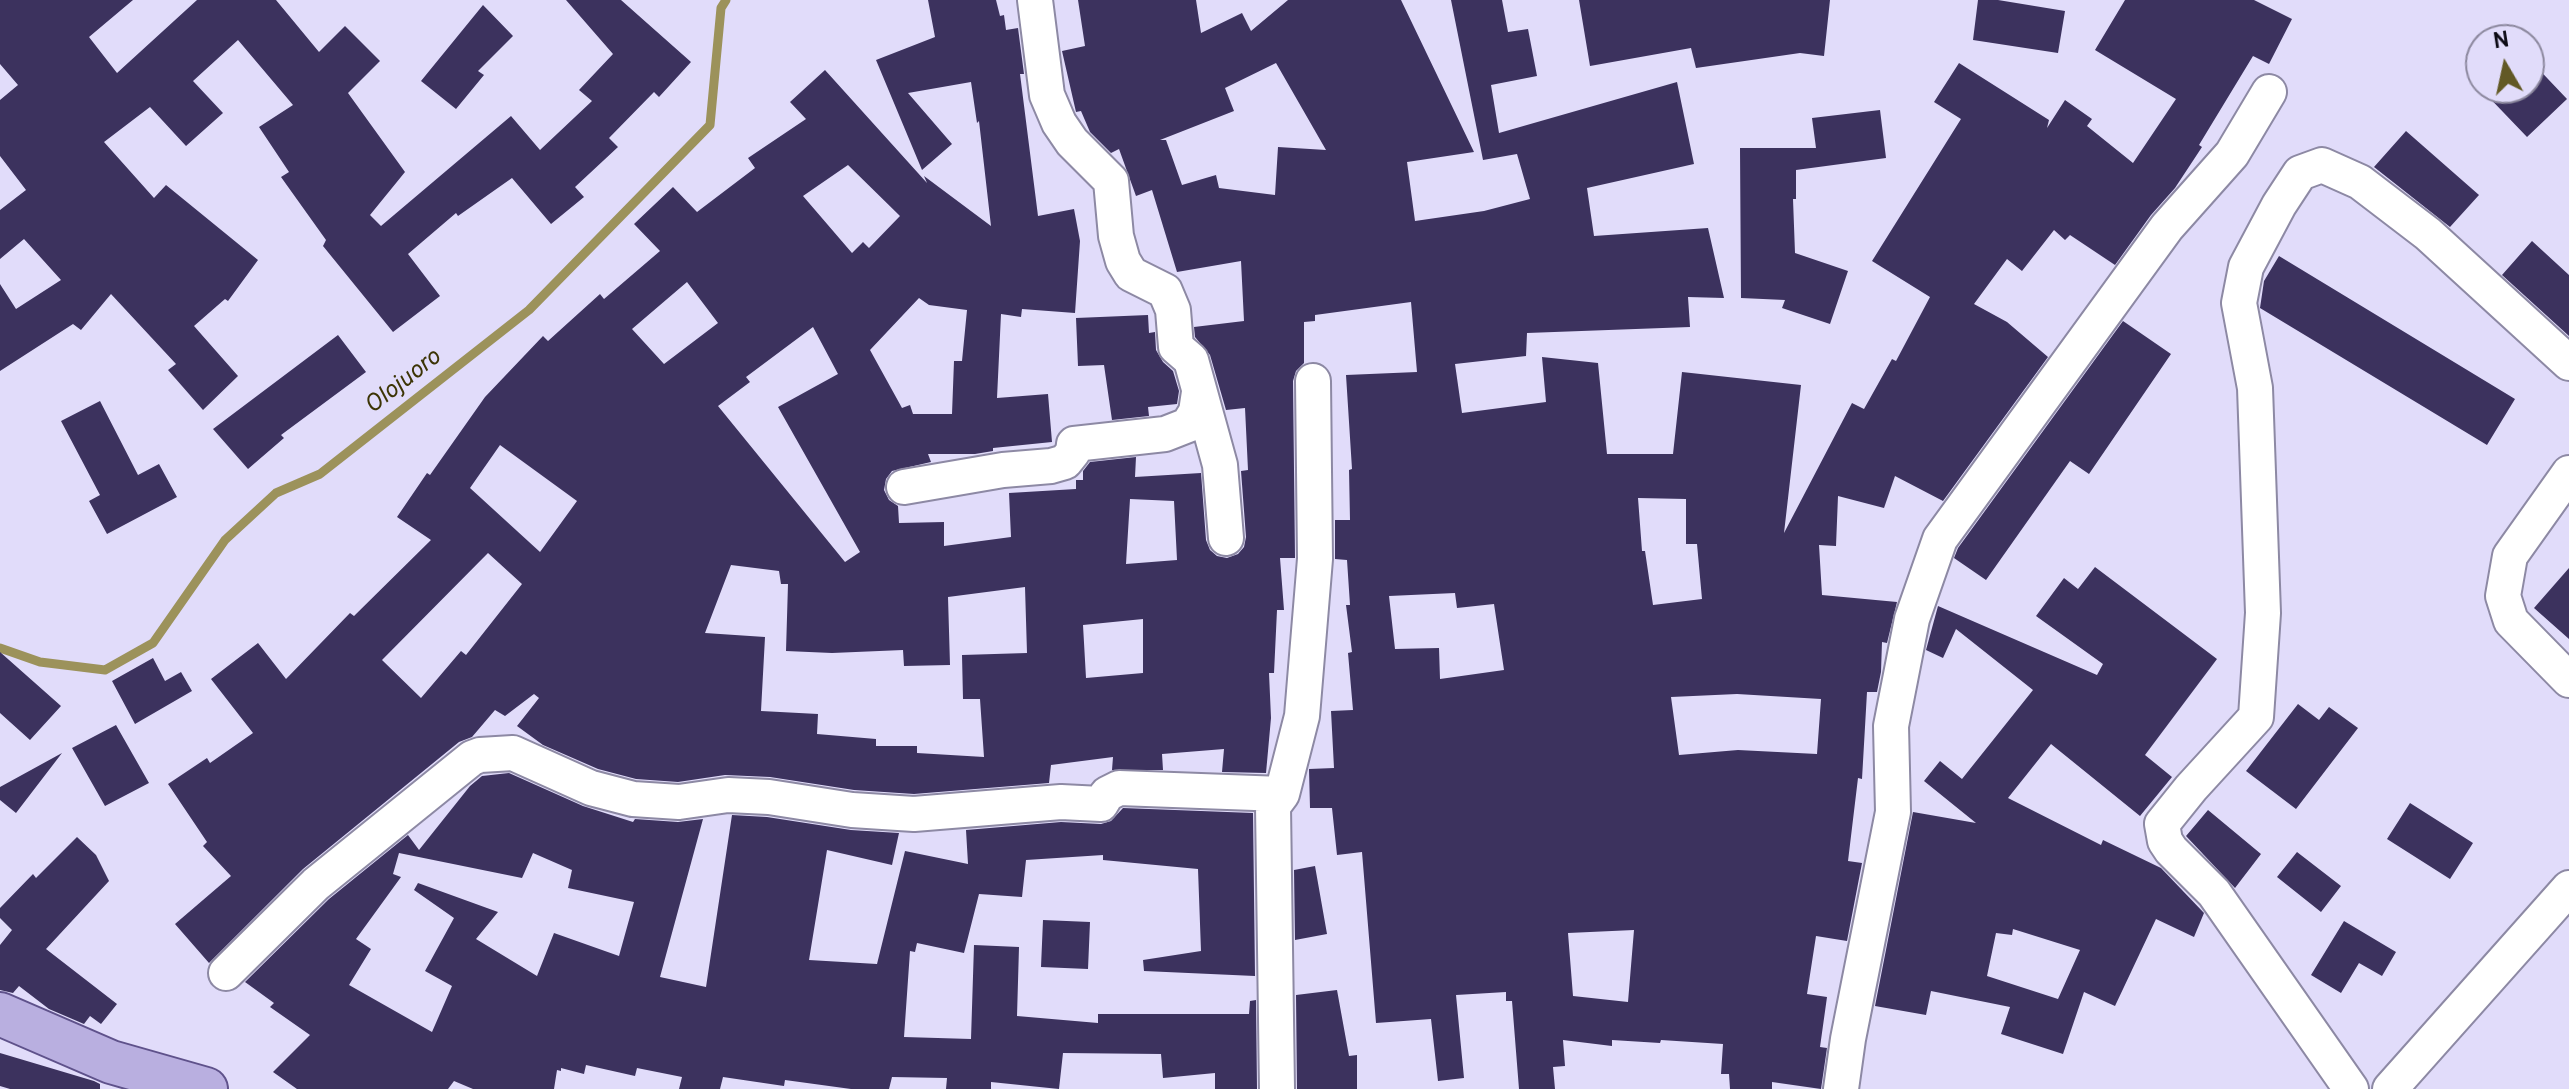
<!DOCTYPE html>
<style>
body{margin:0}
#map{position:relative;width:2569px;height:1089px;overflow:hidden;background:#e1dcfa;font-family:Overpass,sans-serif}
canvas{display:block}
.north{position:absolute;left:2465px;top:24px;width:80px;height:80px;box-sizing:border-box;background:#e1dcfa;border:2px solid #8c889e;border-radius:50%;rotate:351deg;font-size:22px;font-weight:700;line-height:32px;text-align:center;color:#0d0b15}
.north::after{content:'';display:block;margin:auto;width:28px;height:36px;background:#625925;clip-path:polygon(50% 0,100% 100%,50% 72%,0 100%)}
</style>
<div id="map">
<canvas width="2569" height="1089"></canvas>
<div class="north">N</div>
</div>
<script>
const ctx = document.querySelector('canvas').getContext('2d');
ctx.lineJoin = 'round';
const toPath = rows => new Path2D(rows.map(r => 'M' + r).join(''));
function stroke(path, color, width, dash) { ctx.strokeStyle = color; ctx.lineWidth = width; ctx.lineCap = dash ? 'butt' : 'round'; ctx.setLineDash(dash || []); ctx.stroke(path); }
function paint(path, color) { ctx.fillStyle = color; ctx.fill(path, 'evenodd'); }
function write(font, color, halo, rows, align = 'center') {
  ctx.font = font + ' Overpass,sans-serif'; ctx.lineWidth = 8; ctx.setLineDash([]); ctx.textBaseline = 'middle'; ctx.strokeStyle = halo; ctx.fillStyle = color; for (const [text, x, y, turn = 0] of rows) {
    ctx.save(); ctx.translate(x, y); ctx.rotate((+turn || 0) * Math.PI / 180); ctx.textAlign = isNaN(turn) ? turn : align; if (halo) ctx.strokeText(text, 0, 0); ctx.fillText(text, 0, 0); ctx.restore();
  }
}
const stream = toPath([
 [0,648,40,662,105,670,153,643,225,540,276,493,320,474,529,310,710,125,721,8,726,0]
]);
const building = toPath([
 [0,0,133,0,89,37,117,73,197,0,276,0,319,52,345,26,380,61,348,93,405,172,370,215,381,226,511,116,540,150,592,101,579,90,613,54,566,0,621,0,691,62,659,97,654,92,609,138,618,147,575,187,584,197,551,224,512,178,458,216,456,213,408,254,440,296,393,332,323,246,326,240,281,177,289,172,259,127,293,105,238,40,193,81,223,113,186,146,150,107,104,142,154,198,166,185,258,260,228,301,225,299,194,326,238,376,203,410,168,370,176,364,111,294,81,330,73,324,0,371,0,284,16,309,61,280,24,239,0,259,0,210,26,190,0,156,0,100,18,85,0,64],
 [928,0,996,0,1000,16,1004,15,1006,30,1018,28,1024,74,1020,74,1038,216,1074,209,1080,241,1075,313,1022,309,1021,317,1001,314,997,398,1048,394,1052,442,993,448,993,451,975,454,928,454,931,462,892,471,886,479,884,490,889,500,898,506,899,523,944,522,944,546,1011,537,1009,493,1076,489,1076,480,1083,480,1083,471,1090,462,1136,457,1135,477,1201,473,1206,540,1210,550,1217,556,1227,558,1238,554,1244,547,1246,537,1241,471,1248,470,1245,408,1226,410,1210,355,1195,337,1194,327,1244,321,1241,261,1177,272,1152,190,1136,196,1119,149,1111,153,1090,132,1081,111,1076,112,1062,51,1085,46,1078,0,1196,0,1201,33,1242,13,1251,31,1288,0,1401,0,1474,152,1407,162,1415,221,1484,211,1530,199,1517,154,1483,160,1451,0,1502,0,1508,32,1528,29,1537,76,1491,85,1499,133,1677,82,1694,164,1587,188,1594,236,1708,228,1724,298,1688,297,1690,327,1527,333,1526,356,1455,364,1462,413,1546,402,1542,357,1598,363,1607,454,1673,454,1682,372,1801,385,1784,533,1852,403,1864,409,1892,359,1896,361,1930,297,1872,261,1961,119,1934,102,1959,63,2049,120,2047,128,2065,100,2092,119,2087,126,2133,163,2176,99,2095,50,2125,0,2254,0,2292,19,2269,64,2253,56,2199,145,2202,147,2175,188,2151,215,2115,265,2070,235,2065,240,2054,230,2022,271,2007,259,1974,304,2007,322,2048,357,1943,501,1895,476,1884,508,1838,496,1836,546,1819,545,1822,595,1897,602,1887,643,1882,642,1881,672,1877,692,1867,692,1862,779,1858,778,1848,861,1862,863,1847,941,1816,936,1807,994,1827,997,1820,1047,1827,1048,1821,1089,1772,1082,1772,1089,1730,1089,1729,1074,1721,1074,1723,1044,1661,1040,1660,1043,1612,1040,1612,1046,1563,1040,1565,1066,1553,1067,1555,1089,1519,1089,1512,1001,1506,1001,1506,992,1456,995,1464,1078,1438,1081,1431,1019,1376,1023,1362,852,1337,855,1332,808,1310,808,1309,769,1334,768,1331,711,1353,710,1348,653,1352,652,1346,605,1350,605,1347,560,1335,559,1335,520,1350,520,1349,470,1352,469,1346,375,1417,372,1411,302,1315,315,1315,321,1304,322,1304,363,1296,371,1293,381,1295,558,1280,558,1284,610,1277,610,1274,673,1269,673,1271,718,1266,773,1222,772,1224,749,1162,754,1163,770,1112,770,1113,757,1051,765,1049,783,914,794,854,790,770,777,725,775,678,782,636,779,598,769,543,745,517,726,539,698,534,694,505,716,495,710,472,737,459,742,303,869,209,963,175,924,231,876,203,846,207,842,168,784,207,758,210,763,253,733,211,679,258,643,286,679,350,613,354,616,431,540,397,517,427,473,430,475,485,397,543,336,548,341,600,294,604,299,660,251,634,224,673,187,697,212,755,168,748,158,806,119,790,102,825,70,927,183,924,176,991,226,979,121,977,123,971,82,908,93,952,144,922,170,876,60,935,37],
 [1276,63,1326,150,1278,147,1275,195,1219,188,1216,175,1182,185,1166,140,1160,140,1234,111,1225,88],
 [848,165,900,216,869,248,863,242,852,253,803,196],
 [687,282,718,323,664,364,632,329],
 [919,298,929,305,967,310,962,361,954,361,952,414,913,414,910,405,902,408,870,350],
 [813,327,838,374,778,407,860,552,845,562,718,406,750,382,746,377],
 [500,445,577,501,540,552,470,488],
 [1638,498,1686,499,1686,544,1697,544,1702,599,1653,605,1645,551,1642,551],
 [1130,499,1174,501,1177,560,1126,564],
 [488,553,522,584,466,655,461,651,421,698,382,660],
 [731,565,779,571,781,584,788,584,786,651,832,653,903,650,904,666,950,665,948,597,1025,587,1027,653,962,655,963,699,980,699,984,757,917,753,917,746,876,746,876,739,817,734,818,714,761,711,765,637,705,633],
 [1455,593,1457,608,1494,604,1504,670,1440,679,1439,648,1395,649,1389,596],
 [1143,619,1143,673,1086,678,1083,625],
 [1737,694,1821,699,1817,754,1738,750,1679,755,1671,697],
 [1634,930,1628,1002,1573,996,1568,933],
 [1579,0,1830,0,1824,56,1800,53,1696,68,1691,48,1590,66],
 [1978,0,1998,0,2065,11,2058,53,1973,40],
 [483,5,513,36,478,71,484,75,456,109,421,81],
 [2529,59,2567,99,2527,137,2480,88,2529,88],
 [1880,110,1886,158,1796,170,1796,199,1793,199,1795,253,1848,271,1830,324,1782,308,1785,300,1741,298,1740,148,1816,148,1812,118],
 [2406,131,2479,195,2450,227,2374,167],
 [2532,241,2569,275,2569,336,2502,275],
 [2279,256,2515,399,2487,445,2260,308,2264,281],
 [1148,315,1149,333,1155,332,1156,350,1163,362,1173,371,1179,391,1177,404,1148,407,1149,416,1112,420,1104,365,1078,366,1076,318],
 [2123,321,2171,354,2089,474,2070,461,1986,580,1954,558,1958,548],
 [338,335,366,372,281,435,284,438,248,469,213,429],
 [100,401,138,475,159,464,177,497,107,534,89,501,100,495,61,421],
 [2095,567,2217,659,2145,755,2172,777,2140,816,2051,744,2008,798,2101,845,2103,840,2161,868,2204,913,2194,937,2156,919,2115,1006,2084,992,2063,1054,2001,1034,2010,1007,1931,991,1926,1015,1875,1006,1913,812,1976,823,1924,781,1940,761,1962,779,2033,690,1956,629,1943,658,1926,650,1938,606,2097,675,2103,664,2036,616,2064,578,2078,589],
 [2013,929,2080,950,2058,999,1987,976,1996,933,2012,935],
 [2569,568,2569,639,2534,608],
 [0,652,61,706,30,740,0,713],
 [153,658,165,681,181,672,192,691,135,724,112,681],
 [2298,704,2319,720,2329,707,2358,728,2296,809,2246,771],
 [116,725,149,783,105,806,72,748],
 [62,753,16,813,0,800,0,787],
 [509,773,583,806,633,822,635,819,678,822,703,819,660,977,706,987,732,815,767,817,851,830,899,833,892,865,827,850,809,960,877,964,905,851,968,864,966,830,1061,822,1101,824,1111,821,1123,808,1253,813,1255,976,1144,971,1143,960,1201,951,1198,869,1103,860,1103,855,1026,860,1022,897,979,894,964,953,917,943,915,952,910,951,904,1037,971,1039,974,945,1019,947,1017,1016,1098,1023,1098,1014,1249,1014,1250,1001,1256,1000,1257,1089,1215,1089,1215,1073,1163,1078,1161,1054,1063,1053,1059,1089,991,1082,991,1089,946,1089,947,1078,892,1077,889,1089,851,1089,785,1080,784,1086,723,1077,720,1089,679,1089,682,1077,637,1068,635,1076,586,1065,584,1074,561,1068,561,1071,557,1070,554,1089,473,1089,454,1081,448,1089,297,1089,273,1072,310,1035,270,1007,274,1003,245,982,329,899,408,835,419,850,470,786,482,776],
 [399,853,522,878,533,853,572,870,568,888,634,902,619,956,554,933,537,976,476,939,498,912,418,883,414,890,454,918,425,971,452,986,432,1032,349,985,371,949,356,939,401,877,393,874],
 [2410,803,2473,843,2450,879,2387,839],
 [2208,810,2261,854,2235,888,2186,836],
 [77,837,96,855,109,881,46,949,117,1004,101,1024,90,1016,84,1024,49,1009,19,986,13,993,0,990,0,945,12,930,0,918,0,908,33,874,36,878],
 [2297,852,2341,886,2321,912,2277,877],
 [1315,866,1327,934,1295,940,1294,870],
 [1043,920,1090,922,1088,969,1041,967],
 [2344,921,2396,952,2382,976,2359,963,2341,993,2311,975],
 [1337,990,1349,1056,1357,1055,1357,1089,1297,1089,1296,995],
 [0,1053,94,1081,100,1084,100,1089,10,1089,0,1086]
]);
const minor = toPath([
 [1035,0,1047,95,1059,123,1072,142,1111,181,1116,236,1123,261,1131,274,1165,291,1173,310,1176,347,1191,360,1220,465,1226,538],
 [2569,473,2510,556,2503,596,2511,621,2569,680],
 [904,487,1003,470,1051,466,1065,462,1073,452,1074,444,1165,434,1188,425,1196,412,1199,392],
 [226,973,316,884,472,758,480,755,513,753,591,788,633,799,679,802,728,795,769,797,852,810,914,814,1061,802,1101,804,1107,794,1119,788,1282,794],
 [1277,1089,1273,806,1282,794,1302,716,1315,559,1313,381],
 [1841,1089,1848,1039,1893,812,1891,726,1912,619,1940,539,2167,227,2232,154,2269,92],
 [2351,1089,2214,893,2171,850,2165,841,2162,824,2191,788,2256,717,2263,613,2255,388,2239,303,2246,267,2279,205,2300,173,2322,165,2360,182,2428,234,2569,363],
 [2390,1089,2569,888]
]);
const major = toPath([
 [0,1014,111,1062,206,1089]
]);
const waterNames = [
 ["Olojuoro",404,383,-38]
];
stroke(stream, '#9c925b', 9);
paint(building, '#3c325e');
stroke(minor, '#8d89a4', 38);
stroke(major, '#5f528b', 46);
stroke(minor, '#fff', 34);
stroke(major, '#b9afe0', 42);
write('italic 24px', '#3c3405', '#e1dcfa', waterNames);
</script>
